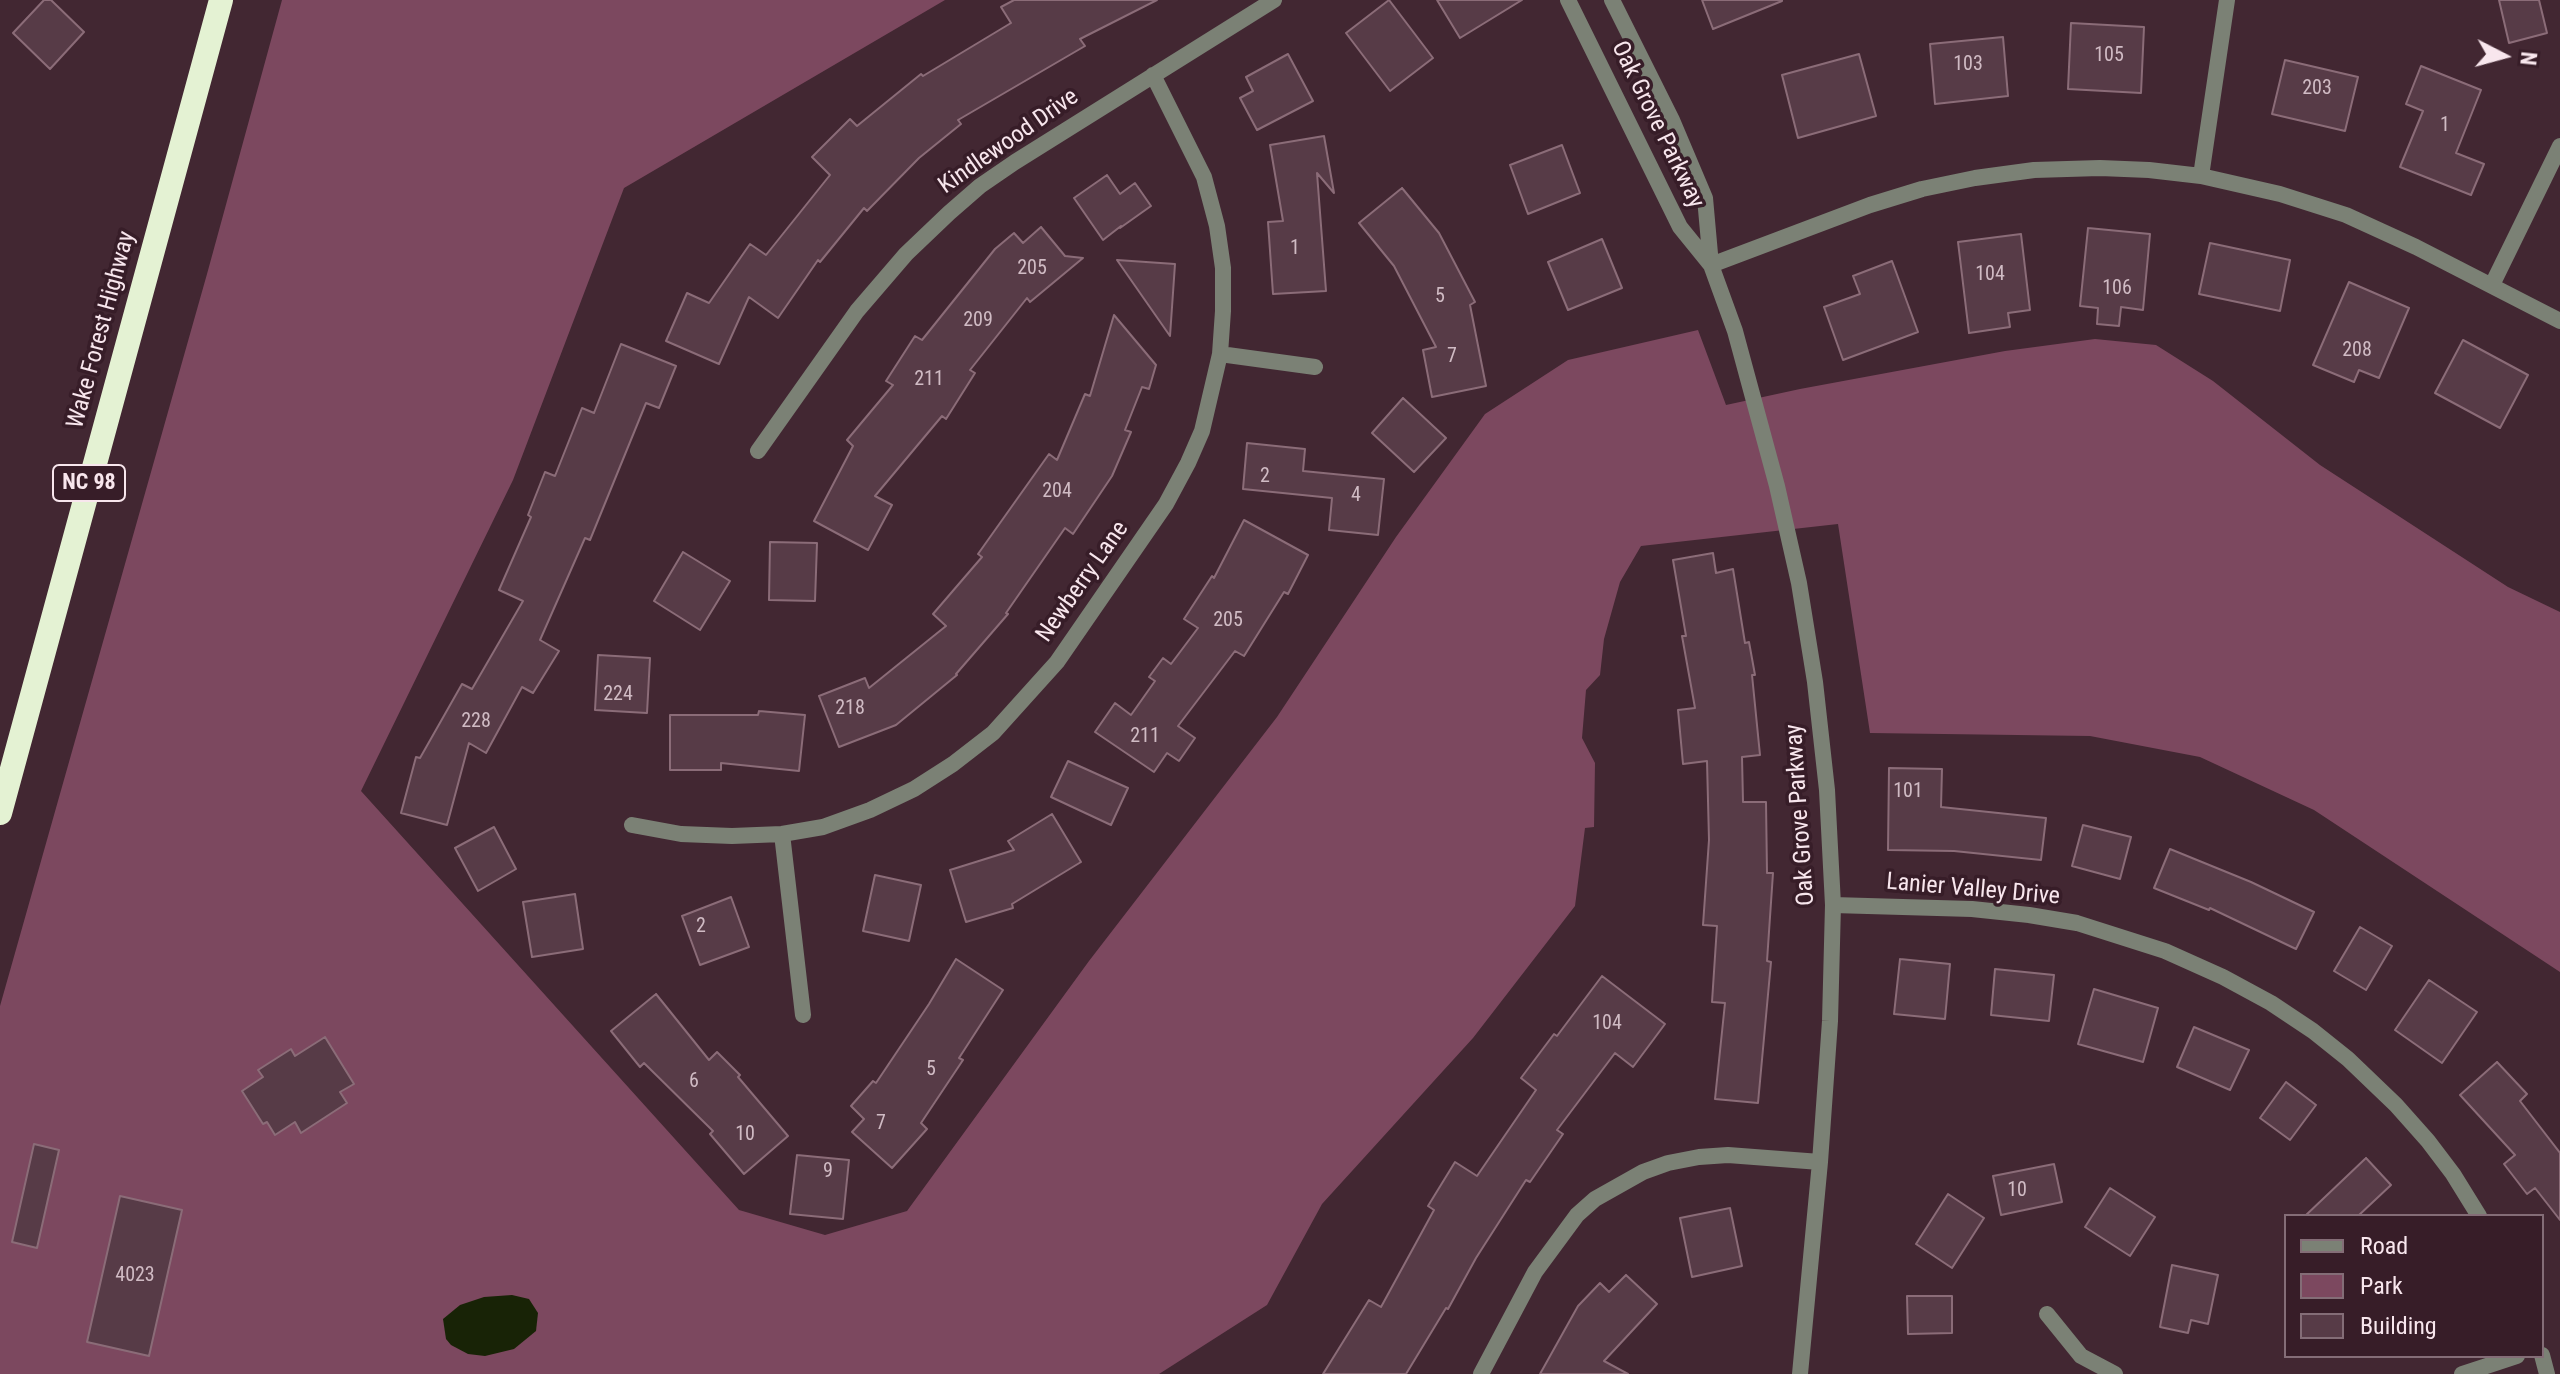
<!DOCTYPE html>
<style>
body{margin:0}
#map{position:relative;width:2560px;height:1374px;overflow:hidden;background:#422732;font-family:"Roboto Condensed",sans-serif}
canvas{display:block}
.legend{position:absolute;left:2284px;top:1214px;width:260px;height:144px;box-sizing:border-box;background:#371d28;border:2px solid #846d77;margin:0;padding:10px 14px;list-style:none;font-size:24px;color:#f8e6ed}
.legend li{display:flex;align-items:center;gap:16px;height:40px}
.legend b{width:40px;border:2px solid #846d77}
.north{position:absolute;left:2464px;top:16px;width:80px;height:80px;-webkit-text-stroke:6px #371d28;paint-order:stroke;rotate:96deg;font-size:22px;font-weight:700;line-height:32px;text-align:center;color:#f8e6ed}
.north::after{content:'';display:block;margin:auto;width:28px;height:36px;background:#f8e6ed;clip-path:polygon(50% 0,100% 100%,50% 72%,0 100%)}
</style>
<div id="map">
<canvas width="2560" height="1374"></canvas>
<ul class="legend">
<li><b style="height:10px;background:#7b8175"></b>Road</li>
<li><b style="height:22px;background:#7c485f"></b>Park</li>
<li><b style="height:22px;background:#573b47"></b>Building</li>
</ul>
<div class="north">N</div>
</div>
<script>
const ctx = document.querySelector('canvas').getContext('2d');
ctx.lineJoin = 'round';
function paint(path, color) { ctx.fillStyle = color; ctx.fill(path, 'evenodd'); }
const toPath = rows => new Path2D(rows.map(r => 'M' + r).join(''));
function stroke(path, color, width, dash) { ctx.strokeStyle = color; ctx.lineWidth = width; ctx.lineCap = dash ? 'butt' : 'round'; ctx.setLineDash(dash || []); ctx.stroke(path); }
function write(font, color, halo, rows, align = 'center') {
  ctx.font = font + ' "Roboto Condensed",sans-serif'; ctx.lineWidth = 7; ctx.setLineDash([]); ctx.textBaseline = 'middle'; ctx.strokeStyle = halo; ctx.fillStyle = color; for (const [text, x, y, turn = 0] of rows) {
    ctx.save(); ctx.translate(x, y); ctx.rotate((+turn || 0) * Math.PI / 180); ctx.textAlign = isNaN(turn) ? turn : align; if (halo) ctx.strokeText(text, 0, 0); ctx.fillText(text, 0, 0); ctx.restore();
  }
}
const green = toPath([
 [282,0,945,0,624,188,513,480,361,791,739,1210,825,1235,907,1211,1089,961,1277,717,1396,537,1485,414,1568,360,1698,330,1726,405,1800,389,2005,351,2095,339,2156,345,2213,381,2320,465,2508,587,2560,612,2560,972,2314,810,2200,757,2090,736,1870,733,1838,524,1641,546,1620,582,1604,639,1600,675,1586,690,1582,738,1595,763,1594,827,1585,828,1575,906,1473,1038,1322,1204,1267,1305,1159,1374,0,1374,0,1006,207,274]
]);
const water = toPath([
 [512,1295,529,1299,538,1313,536,1331,514,1349,485,1356,468,1354,451,1345,446,1339,443,1319,460,1305,484,1297]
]);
const building = toPath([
 [44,0,51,0,84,32,50,69,13,33,44,0],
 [1014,0,1157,0,1080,39,1085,46,958,120,961,124,919,158,867,211,864,208,820,262,818,260,778,318,749,297,719,364,666,341,687,293,709,303,750,244,766,255,830,175,812,157,850,119,857,126,921,74,923,76,1011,23,1001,7,1014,0],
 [1389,0,1433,58,1390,91,1346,33,1389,0],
 [1437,0,1522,0,1460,38,1437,0],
 [1702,0,1782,0,1782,1,1713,29,1702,0],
 [2499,0,2539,0,2547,33,2509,43,2499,0],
 [2071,23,2144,27,2141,93,2068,89,2071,23],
 [2003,37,2008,96,1935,104,1930,44,2003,37],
 [1288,54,1313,101,1257,130,1240,98,1253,91,1246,77,1288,54],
 [1859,54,1876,116,1798,138,1782,75,1859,54],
 [2285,60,2358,77,2345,131,2272,114,2285,60],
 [2421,66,2481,90,2456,153,2484,164,2471,195,2400,167,2423,111,2406,104,2421,66],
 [1324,136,1334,193,1317,173,1326,291,1273,294,1268,222,1283,221,1270,145,1324,136],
 [1562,145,1580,193,1528,214,1510,165,1562,145],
 [1107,175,1120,194,1135,183,1151,206,1120,228,1121,226,1103,240,1074,198,1107,175],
 [1402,188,1439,233,1475,302,1470,305,1486,386,1432,397,1423,350,1436,347,1394,266,1359,223,1402,188],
 [1041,227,1065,256,1083,258,1030,302,1027,298,970,370,975,373,946,419,942,416,875,496,892,505,868,550,814,521,853,446,847,440,893,385,886,381,915,336,922,340,995,249,1014,233,1023,243,1041,227],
 [2088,228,2150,234,2143,310,2121,307,2119,326,2097,324,2098,308,2080,306,2088,228],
 [2021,234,2030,310,2008,313,2010,327,1969,333,1958,242,2021,234],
 [1602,239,1622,288,1568,310,1548,262,1602,239],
 [2210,243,2290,260,2280,311,2199,294,2210,243],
 [1117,260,1175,264,1170,336,1117,260],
 [1892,261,1918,332,1843,360,1824,307,1860,294,1853,276,1892,261],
 [2349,282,2409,308,2379,378,2359,370,2354,382,2313,365,2349,282],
 [1114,315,1156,365,1149,389,1142,387,1125,430,1131,432,1112,476,1073,534,1065,528,1006,613,1008,614,956,674,957,675,896,725,839,747,819,696,865,678,869,688,946,626,933,614,982,557,978,554,1049,454,1057,460,1085,394,1090,396,1114,315],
 [2463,340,2528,375,2500,428,2435,393,2463,340],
 [621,344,676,366,659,408,646,403,590,540,585,538,540,640,559,651,533,693,522,687,486,753,469,743,447,825,401,813,416,757,420,758,462,684,472,689,523,601,499,590,531,517,528,515,545,472,555,476,582,408,594,413,621,344],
 [1403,398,1446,438,1414,472,1372,433,1403,398],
 [1247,443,1305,449,1303,471,1384,479,1378,535,1329,530,1332,498,1243,489,1247,443],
 [1244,520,1308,555,1288,594,1284,592,1244,656,1235,651,1178,726,1195,738,1179,761,1167,753,1154,772,1095,732,1115,703,1131,715,1155,681,1149,677,1163,658,1171,664,1198,628,1184,619,1212,576,1214,578,1244,520],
 [770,542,817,543,815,601,769,600,770,542],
 [683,552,730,581,700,630,654,601,683,552],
 [1713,553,1716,573,1733,569,1745,643,1749,642,1755,675,1752,675,1760,755,1742,757,1743,802,1766,802,1767,873,1773,873,1767,961,1771,962,1758,1103,1715,1099,1725,1003,1712,1002,1717,926,1703,925,1709,840,1707,761,1683,764,1678,710,1695,708,1682,636,1686,636,1673,560,1713,553],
 [598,655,650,658,647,713,595,710,598,655],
 [759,711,805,715,799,771,721,763,721,770,670,770,670,715,758,715,759,711],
 [1068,761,1128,788,1111,825,1051,797,1068,761],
 [1889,768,1942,769,1941,807,2046,818,2041,860,1954,851,1888,850,1889,768],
 [1052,814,1081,862,1012,904,1013,908,966,922,950,870,1014,850,1008,841,1052,814],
 [2083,825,2131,837,2120,879,2072,866,2083,825],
 [494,827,516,869,478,891,455,848,494,827],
 [2170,849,2251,882,2314,912,2296,949,2210,908,2209,910,2154,888,2170,849],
 [875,875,921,885,909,941,863,931,875,875],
 [575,894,583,949,532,957,523,902,575,894],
 [731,897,749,947,700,965,682,916,731,897],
 [2360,927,2392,946,2366,990,2334,971,2360,927],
 [956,959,1003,990,959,1058,963,1060,921,1123,927,1129,892,1168,852,1132,864,1119,851,1106,873,1081,876,1083,929,1004,956,959],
 [1900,959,1950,964,1945,1019,1894,1014,1900,959],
 [1995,969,2054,975,2049,1021,1991,1015,1995,969],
 [1602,976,1665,1024,1633,1067,1615,1053,1557,1130,1563,1134,1530,1182,1526,1180,1476,1258,1448,1309,1446,1308,1406,1374,1323,1374,1369,1300,1381,1307,1434,1210,1428,1206,1455,1162,1477,1176,1536,1090,1521,1078,1554,1034,1557,1036,1602,976],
 [2429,980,2477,1012,2442,1063,2395,1030,2429,980],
 [2094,989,2158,1008,2143,1062,2078,1044,2094,989],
 [656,994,709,1060,717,1052,740,1075,738,1077,788,1136,744,1174,710,1134,713,1131,644,1063,640,1067,611,1031,656,994],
 [2194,1027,2249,1050,2230,1090,2177,1067,2194,1027],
 [325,1037,354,1084,340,1092,347,1103,301,1133,295,1122,275,1135,267,1122,263,1124,242,1091,263,1077,258,1070,291,1049,295,1056,325,1037],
 [2497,1062,2527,1094,2520,1101,2560,1153,2560,1220,2535,1188,2527,1194,2504,1164,2515,1155,2460,1095,2497,1062],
 [2286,1082,2316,1105,2290,1140,2260,1118,2286,1082],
 [34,1144,59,1150,37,1248,12,1242,34,1144],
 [797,1155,849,1160,843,1219,790,1214,797,1155],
 [2366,1158,2391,1185,2358,1216,2305,1216,2366,1158],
 [2054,1164,2062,1202,2001,1215,1993,1176,2054,1164],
 [2110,1188,2155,1217,2130,1256,2085,1227,2110,1188],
 [1948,1194,1984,1218,1952,1268,1916,1244,1948,1194],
 [120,1196,182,1210,149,1356,87,1342,120,1196],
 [1730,1208,1742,1266,1692,1277,1680,1218,1730,1208],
 [2172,1265,2218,1275,2208,1324,2191,1320,2188,1333,2160,1327,2172,1265],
 [1626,1275,1657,1304,1604,1361,1628,1374,1540,1374,1578,1306,1600,1283,1609,1292,1626,1275],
 [1907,1296,1952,1296,1952,1333,1908,1334,1907,1296]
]);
const street = toPath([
 [1568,0,1680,227,1710,264],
 [1612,0,1672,120,1705,198,1711,265,1735,331,1777,486,1799,583,1815,682,1827,790,1833,905,1830,1021,1820,1162,1800,1374],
 [2201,176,2227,0],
 [1711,265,1870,205,1922,189,1975,178,2034,170,2100,168,2149,170,2201,176,2280,194,2346,215,2416,247,2560,321],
 [2492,285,2560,146],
 [1220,354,1315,367],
 [758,451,857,311,906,254,949,213,980,186,1015,162,1274,0],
 [632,825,681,834,732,836,782,834,823,827,870,810,914,789,953,764,993,733,1057,662,1166,504,1188,463,1202,431,1220,354,1223,311,1223,268,1217,226,1204,177,1153,75],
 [782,834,803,1015],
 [1833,905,1972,909,2029,915,2077,923,2165,951,2223,977,2271,1003,2313,1031,2348,1059,2396,1105,2428,1141,2453,1174,2479,1216],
 [2047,1314,2081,1356,2115,1374],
 [2542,1355,2547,1374],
 [1481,1374,1535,1272,1577,1215,1595,1199,1643,1172,1668,1163,1699,1157,1728,1155,1820,1162],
 [2462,1374,2517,1356]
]);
const highway = toPath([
 [0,813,221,0]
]);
const numberNames = [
 ["105",2109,56],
 ["103",1968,65],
 ["203",2317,89],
 ["1",2445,126],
 ["1",1295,249],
 ["205",1032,269],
 ["104",1990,275],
 ["106",2117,289],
 ["5",1440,297],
 ["209",978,321],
 ["208",2357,351],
 ["7",1452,357],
 ["211",929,380],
 ["2",1265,477],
 ["204",1057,492],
 ["4",1356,496],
 ["205",1228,621],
 ["224",618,695],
 ["218",850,709],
 ["228",476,722],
 ["211",1145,737],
 ["101",1908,792],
 ["2",701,927],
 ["104",1607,1024],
 ["5",931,1070],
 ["6",694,1082],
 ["7",881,1124],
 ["10",745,1135],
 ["9",828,1172],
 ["10",2017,1191],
 ["4023",135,1276]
];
const shields = [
 [89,483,72]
];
const shieldNames = [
 ["NC 98",89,483]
];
const streetNames = [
 ["Oak Grove Parkway",1657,125,64],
 ["Kindlewood Drive",1009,142,-35],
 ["Wake Forest Highway",102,330,-75],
 ["Newberry Lane",1083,582,-55],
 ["Oak Grove Parkway",1801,815,-94],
 ["Lanier Valley Drive",1973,890,5]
];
paint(green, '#7c485f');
paint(water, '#182306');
paint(building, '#573b47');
stroke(building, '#8b6c78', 2);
stroke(street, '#7b8175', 16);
stroke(highway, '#e4f2d3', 24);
write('20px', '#d0bbc4', null, numberNames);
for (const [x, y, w] of shields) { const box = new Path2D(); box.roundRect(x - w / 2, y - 18, w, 36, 6); ctx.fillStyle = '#371d28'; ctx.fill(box); stroke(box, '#f8e6ed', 2); }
write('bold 22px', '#f8e6ed', null, shieldNames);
write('24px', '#f8e6ed', '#371d28', streetNames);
</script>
